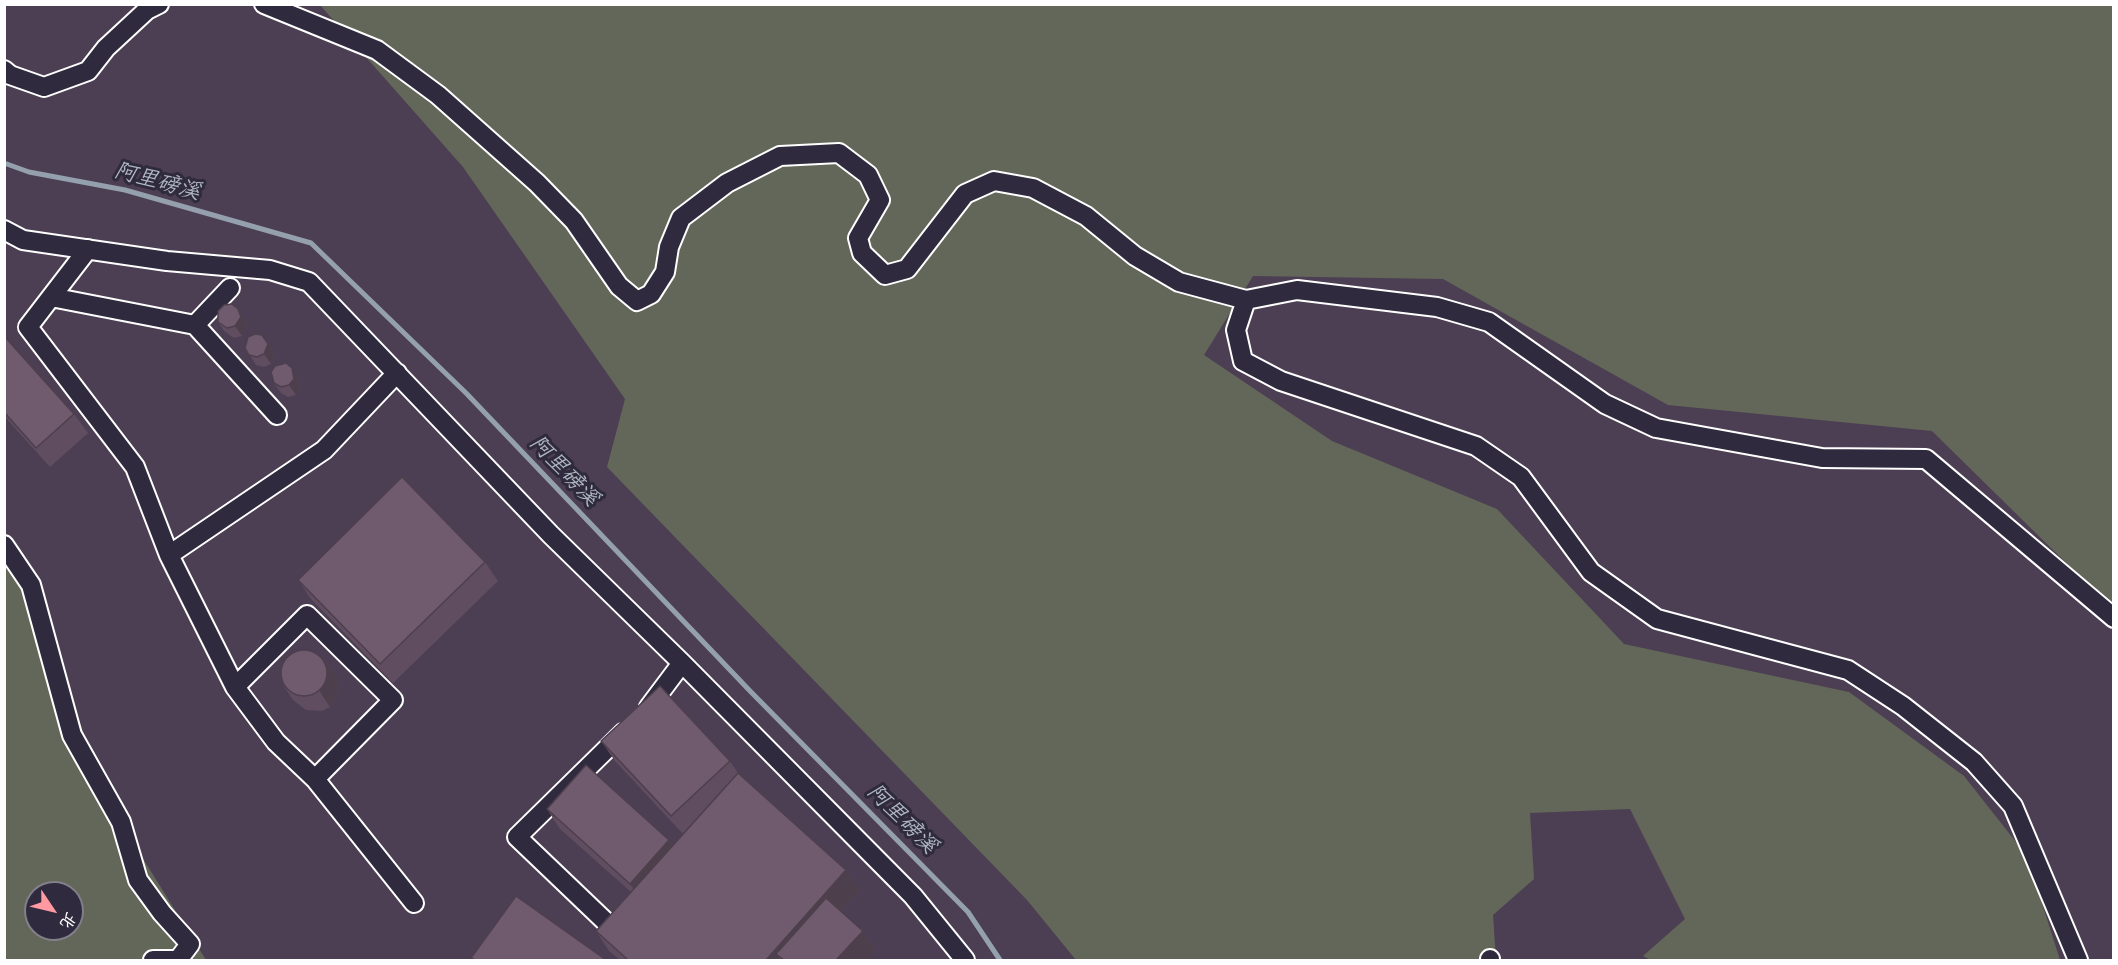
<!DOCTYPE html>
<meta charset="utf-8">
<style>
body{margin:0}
#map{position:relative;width:2118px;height:965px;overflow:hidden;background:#3c3447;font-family:Mynerve,"LXGW WenKai TC",sans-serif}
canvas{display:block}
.frame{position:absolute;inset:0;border:6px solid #fff;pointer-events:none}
.north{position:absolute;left:24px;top:881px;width:60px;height:60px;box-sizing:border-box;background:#2f2a3d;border:2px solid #827f8b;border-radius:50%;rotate:125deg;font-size:16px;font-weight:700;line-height:24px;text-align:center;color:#fff}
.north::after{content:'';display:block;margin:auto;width:21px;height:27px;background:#ff9aa2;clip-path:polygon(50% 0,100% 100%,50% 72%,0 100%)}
</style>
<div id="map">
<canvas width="2118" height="965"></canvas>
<div class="frame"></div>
<div class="north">北</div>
</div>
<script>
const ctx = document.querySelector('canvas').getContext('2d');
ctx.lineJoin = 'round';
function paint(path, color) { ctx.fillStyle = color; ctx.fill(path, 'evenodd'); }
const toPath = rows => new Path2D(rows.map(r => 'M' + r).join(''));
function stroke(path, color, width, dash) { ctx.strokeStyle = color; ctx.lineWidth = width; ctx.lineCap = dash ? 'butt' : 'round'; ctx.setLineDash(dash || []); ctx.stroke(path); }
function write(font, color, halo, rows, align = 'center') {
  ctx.font = font + ' Mynerve,"LXGW WenKai TC",sans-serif'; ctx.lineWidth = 6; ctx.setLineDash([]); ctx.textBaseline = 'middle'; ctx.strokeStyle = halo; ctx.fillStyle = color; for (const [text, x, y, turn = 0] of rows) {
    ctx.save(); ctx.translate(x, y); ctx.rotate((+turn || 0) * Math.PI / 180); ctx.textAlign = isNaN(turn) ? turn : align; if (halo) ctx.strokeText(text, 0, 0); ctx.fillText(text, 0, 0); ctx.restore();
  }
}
const built = toPath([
 [5,5,443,5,954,97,2113,420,2113,960,5,960],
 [36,893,72,893,72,929,36,929]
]);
const green = toPath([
 [320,5,2113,5,2113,609,1932,431,1668,405,1443,279,1253,276,1204,355,1332,441,1497,509,1624,644,1849,692,1964,776,2027,856,2060,960,1651,960,1643,956,1685,919,1630,809,1530,813,1534,879,1493,915,1496,960,1076,960,1027,900,607,467,625,399,463,167],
 [4,544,26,572,109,804,206,960,5,960],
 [36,893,72,893,72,929,36,929]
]);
const stream = toPath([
 [4,163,29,172,125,190,311,243,466,393,751,692,968,912,1000,960]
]);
const minor = toPath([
 [264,4,377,50,438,95,537,183,574,221,619,286,637,301,651,294,665,272,669,247,681,218,727,183,780,156,839,153,868,175,880,200,858,238,862,253,885,275,907,269,965,194,994,181,1033,188,1086,216,1135,256,1179,282,1246,300],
 [4,70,10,75,44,87,88,71,106,48,147,10,159,4],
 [4,230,23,240,167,261,270,270,309,282,551,535,682,663,913,896,965,960],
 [88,249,28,327,135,467,169,555],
 [51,297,195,325,277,415],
 [195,325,230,288],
 [4,545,31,585,72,735,121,822,138,880,162,913,190,944,178,960,153,960],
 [235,687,307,615,393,700,315,779,276,742,235,687,169,555,324,450,397,373],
 [649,707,682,663],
 [315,779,414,903],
 [608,924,517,837,623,733],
 [1490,959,1490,960],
 [2078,960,2013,806,1974,762,1903,706,1848,670,1657,619,1591,572,1521,477,1476,446,1281,381,1243,361,1236,330,1246,300,1297,290,1437,307,1489,322,1605,404,1656,428,1822,458,1926,459,2114,618]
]);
const wall = toPath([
 [238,309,245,319,248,327,242,336,234,338,225,332,218,322],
 [262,335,275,354,271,364,264,367,256,365,245,348],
 [4,336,74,414,88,433,50,467,4,416],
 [299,378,301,389,296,395,288,397,281,393,274,383],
 [485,562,498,581,393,683,311,599,298,580],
 [326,663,337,677,339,685,335,700,330,707,322,711,306,710,293,700,283,685],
 [601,741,730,761,738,773,846,870,860,890,841,911,863,931,876,950,867,960,620,960,609,951,596,931,631,892,560,829,547,809,669,840,673,845,683,834,615,761]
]);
const shadedWall = toPath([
 [238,309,245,319,248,327,242,336,235,326],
 [268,344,275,354,271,364,264,354],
 [292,368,299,378,301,389,296,395,289,385],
 [326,663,337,677,339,685,335,700,330,707,320,692],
 [669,840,683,859,643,903,630,884],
 [846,870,860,890,797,960,776,954,781,960,766,960],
 [863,931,876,950,867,960,836,960]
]);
const building = toPath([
 [232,304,238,309,241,317,235,326,227,328,218,322,218,311,224,305,232,304],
 [255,334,262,335,268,344,264,354,257,357,249,355,245,348,248,337,255,334],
 [4,336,74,414,36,448,4,412,4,336],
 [286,363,292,368,294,379,289,385,281,387,274,383,271,372,275,366,286,363],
 [402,477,485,562,380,664,298,580,402,477],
 '281 673a23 23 0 1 1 46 0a23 23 0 1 1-46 0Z',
 [660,686,730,761,671,816,601,741,660,686],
 [586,765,669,840,630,884,547,809,586,765],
 [738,773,846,870,766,960,628,960,596,931,738,773],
 [516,896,606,960,475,960,471,958,516,896],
 [826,898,863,931,836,960,784,960,776,954,826,898]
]);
const waterNames = [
 ["阿里磅溪",157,183,15],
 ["阿里磅溪",563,472,46],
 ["阿里磅溪",901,820,45]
];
paint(built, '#4c3f53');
paint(green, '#636759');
stroke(stream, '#94a0ae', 5);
stroke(minor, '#fff', 22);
stroke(minor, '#2f2a3d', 18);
paint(wall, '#604d5f');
paint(shadedWall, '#4e3f4d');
paint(building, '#705a6e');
stroke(building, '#4e3f4d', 1.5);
write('italic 22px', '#afb7c2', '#2f2a3d', waterNames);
</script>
